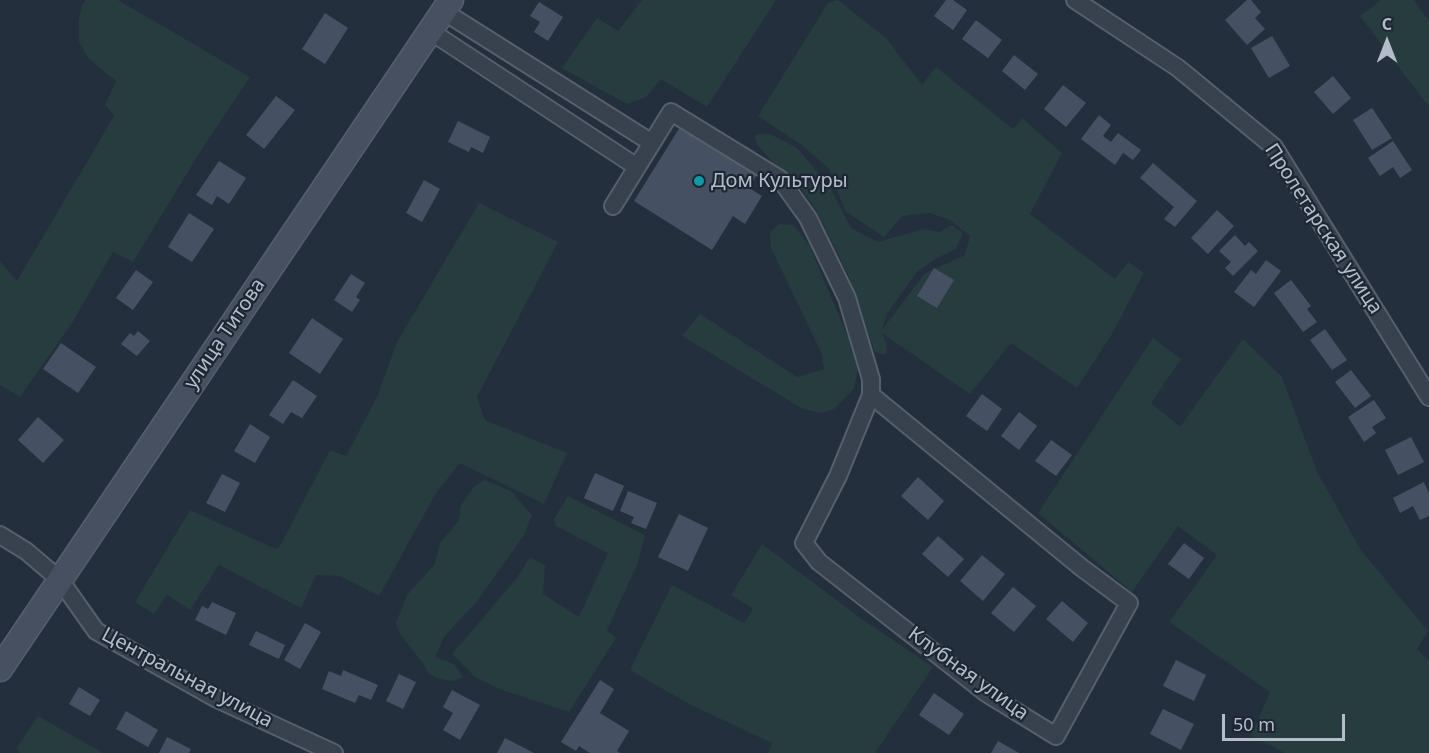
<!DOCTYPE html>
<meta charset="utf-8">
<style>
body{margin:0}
#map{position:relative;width:1429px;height:753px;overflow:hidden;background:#242f3e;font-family:"Noto Sans",sans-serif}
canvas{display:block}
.north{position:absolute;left:1357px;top:12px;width:60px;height:60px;-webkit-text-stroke:4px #1d2633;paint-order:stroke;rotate:0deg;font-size:16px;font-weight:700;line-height:24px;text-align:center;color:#b4bcc9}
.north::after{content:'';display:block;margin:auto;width:21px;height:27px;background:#b4bcc9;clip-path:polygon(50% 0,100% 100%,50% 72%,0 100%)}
.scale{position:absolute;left:1222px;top:714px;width:123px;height:27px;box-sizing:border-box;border:3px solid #b4bcc9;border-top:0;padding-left:8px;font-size:18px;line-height:21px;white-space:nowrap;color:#b4bcc9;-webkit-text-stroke:4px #1d2633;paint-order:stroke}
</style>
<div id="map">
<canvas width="1429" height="753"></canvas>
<div class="north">С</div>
<div class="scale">50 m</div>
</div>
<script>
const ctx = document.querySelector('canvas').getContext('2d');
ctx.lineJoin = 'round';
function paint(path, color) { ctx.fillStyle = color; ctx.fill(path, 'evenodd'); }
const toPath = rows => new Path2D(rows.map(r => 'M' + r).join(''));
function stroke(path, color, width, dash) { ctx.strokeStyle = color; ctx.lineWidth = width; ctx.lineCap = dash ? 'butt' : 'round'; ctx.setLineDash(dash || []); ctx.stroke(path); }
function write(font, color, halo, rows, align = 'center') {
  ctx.font = font + ' "Noto Sans",sans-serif'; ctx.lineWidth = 4.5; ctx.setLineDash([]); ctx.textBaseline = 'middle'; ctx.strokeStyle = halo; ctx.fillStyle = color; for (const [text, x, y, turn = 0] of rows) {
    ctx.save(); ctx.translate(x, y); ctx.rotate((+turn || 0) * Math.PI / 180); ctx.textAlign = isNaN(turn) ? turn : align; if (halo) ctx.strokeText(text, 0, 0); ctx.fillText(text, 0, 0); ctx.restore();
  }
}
const green = toPath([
 [86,0,118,0,250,77,205,144,133,262,113,252,72,323,20,397,0,385,0,261,17,281,114,116,105,105,116,81,88,58,79,42,79,20,82,5],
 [642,0,776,0,707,107,661,79,646,97,627,104,562,68,597,18,618,31],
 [838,0,886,38,922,85,936,67,1013,129,1022,118,1062,153,1030,214,1115,279,1128,262,1144,273,1112,334,1077,388,1011,343,970,394,882,333,887,345,886,355,875,352,847,272,816,210,793,177,772,162,756,143,755,134,770,134,797,148,830,187,851,228,878,242,923,229,940,232,951,225,963,233,956,249,935,259,917,272,887,314,882,330,925,273,965,255,970,236,950,220,930,213,902,216,884,237,845,211,830,170,802,145,758,116,828,3],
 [1381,0,1414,0,1429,21,1429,107,1360,16],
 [479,203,558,242,477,397,485,420,567,453,544,504,460,463,436,493,379,596,340,576,316,575,301,608,219,565,190,610,167,595,154,614,135,602,190,510,276,549,280,546,330,450,346,456,378,395,396,344],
 [779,224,794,225,810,247,859,363,854,389,834,409,821,413,803,409,682,336,700,314,797,377,824,369,821,352,771,248,770,232],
 [1153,338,1181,359,1151,403,1180,427,1243,339,1282,377,1317,472,1361,550,1428,631,1417,649,1429,661,1429,753,1285,753,1251,736,1270,692,1169,622,1217,555,1178,526,1132,592,1038,513],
 [484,480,511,491,532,515,524,535,478,600,444,637,435,657,454,664,463,677,454,681,439,679,428,673,423,663,401,636,396,623,407,595,435,564,440,543,459,520,461,505,474,487],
 [568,496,645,535,637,565,607,630,616,638,569,712,499,689,475,677,452,654,517,578,530,557,545,565,543,594,579,617,608,553,556,526,554,519],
 [762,544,859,617,933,667,875,753,768,753,772,743,691,705,630,670,672,585,744,623,753,609,731,595],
 [38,716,103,753,21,753,16,749]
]);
const building = toPath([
 [946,0,953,0,967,10,953,30,934,16],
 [1247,0,1251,0,1261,12,1255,18,1265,29,1247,45,1225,20],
 [539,2,563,17,548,41,534,32,540,22,530,16],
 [325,13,348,28,325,64,302,49],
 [976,20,1002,40,988,58,962,39],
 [1272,36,1290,66,1269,78,1251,48],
 [1014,55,1038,74,1025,90,1002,71],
 [1333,76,1351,98,1333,114,1314,92],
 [1063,85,1086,103,1066,127,1044,109],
 [276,96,295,110,264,149,246,135],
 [1372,108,1392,138,1372,150,1353,120],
 [1099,115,1111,125,1103,136,1111,142,1118,133,1141,150,1133,160,1123,153,1115,165,1081,139],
 [458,121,490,137,483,153,471,147,469,152,448,142],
 [680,127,757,174,749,188,762,196,745,224,733,216,712,250,634,201],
 [1393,141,1412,170,1400,178,1393,167,1380,176,1368,158],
 [219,161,246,178,229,204,217,196,212,205,196,195],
 [1153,163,1197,201,1175,227,1164,219,1174,207,1140,178],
 [424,180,440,189,422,222,406,213],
 [1217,210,1234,226,1208,254,1191,238],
 [189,213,214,229,192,262,168,247],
 [1235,235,1245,246,1249,242,1258,251,1233,276,1225,268,1231,262,1219,251],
 [1266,260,1281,271,1254,307,1234,292,1251,270,1256,274],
 [934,268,954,280,937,308,917,296],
 [136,270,153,282,133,310,116,298],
 [351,274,365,283,356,297,360,300,352,312,334,300],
 [1291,280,1311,306,1307,309,1317,322,1303,332,1274,293],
 [312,318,343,339,320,374,289,353],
 [1325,329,1347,360,1332,370,1310,340],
 [138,331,150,341,137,356,121,344,130,333,134,336],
 [61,343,96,367,78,393,43,369],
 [1351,370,1371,396,1355,408,1335,382],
 [293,380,317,396,302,418,291,412,283,424,269,415],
 [982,394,1002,409,987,431,966,416],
 [1374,400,1386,418,1372,427,1376,433,1364,442,1348,417],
 [1019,412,1037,426,1019,450,1001,436],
 [38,417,64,440,43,463,18,440],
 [250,424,270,437,255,463,234,451],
 [1411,437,1424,462,1398,475,1385,450],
 [1051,440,1072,455,1056,476,1035,461],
 [595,473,624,486,613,511,584,498],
 [222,474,240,483,225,512,206,503],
 [918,477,944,501,928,520,901,496],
 [1424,482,1429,493,1429,516,1420,520,1413,506,1400,513,1393,498],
 [628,491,657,503,646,529,631,523,634,517,620,511],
 [679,514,708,528,688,571,658,557],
 [938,536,964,559,948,577,922,554],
 [1184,543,1204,558,1189,579,1168,564],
 [982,555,1005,574,983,601,960,581],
 [1013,587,1036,606,1014,632,991,613],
 [1062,601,1088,623,1073,642,1046,619],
 [212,602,236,613,226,635,195,620,202,606,208,609],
 [305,623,321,632,300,669,284,660],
 [256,631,285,645,279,659,249,645],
 [1176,660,1206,675,1194,701,1163,686],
 [343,670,378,685,371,700,359,695,355,703,322,689,329,671,341,676],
 [399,674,416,682,403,709,386,701],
 [600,680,614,689,600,713,629,731,617,751,620,753,590,753,579,746,576,751,561,742],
 [79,687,100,700,90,716,69,704],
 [452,690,480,705,460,740,443,730,453,713,443,707],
 [934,693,964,714,949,735,919,715],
 [1163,709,1194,724,1181,750,1150,734],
 [126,711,158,730,148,747,116,729],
 [167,737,191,749,189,753,159,753],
 [505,738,534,753,497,753],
 [998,741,1019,753,991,753]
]);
const minor = toPath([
 [1075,0,1178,68,1274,147,1429,397],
 [443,11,652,143],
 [430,31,637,167],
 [613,206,671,112,780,179,808,218,847,298,871,379,871,395,838,476,804,543,819,562,986,693,1056,736,1129,603,1082,568,871,395],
 [0,535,26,551,60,580,96,631,217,699,334,753]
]);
const secondary = toPath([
 [0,669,451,0]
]);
const markers = [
 [699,181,6,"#0f9aa8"]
];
const poiNames = [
 ["Дом Культуры",711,181]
];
const streetNames = [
 ["Пролетарская улица",1323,229,57],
 ["улица Титова",225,334,-56],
 ["Клубная улица",968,674,36],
 ["Центральная улица",187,678,28]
];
paint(green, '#263c3f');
paint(building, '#455162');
stroke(minor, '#565f6c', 20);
stroke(secondary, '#565f6c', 27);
stroke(minor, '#38414e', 16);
stroke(secondary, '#465061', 24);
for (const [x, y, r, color] of markers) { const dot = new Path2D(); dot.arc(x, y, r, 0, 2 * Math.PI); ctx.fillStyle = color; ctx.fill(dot); stroke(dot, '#1d2633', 2); }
write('20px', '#b4bcc9', '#1d2633', poiNames, 'left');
write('20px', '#b4bcc9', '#1d2633', streetNames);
</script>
